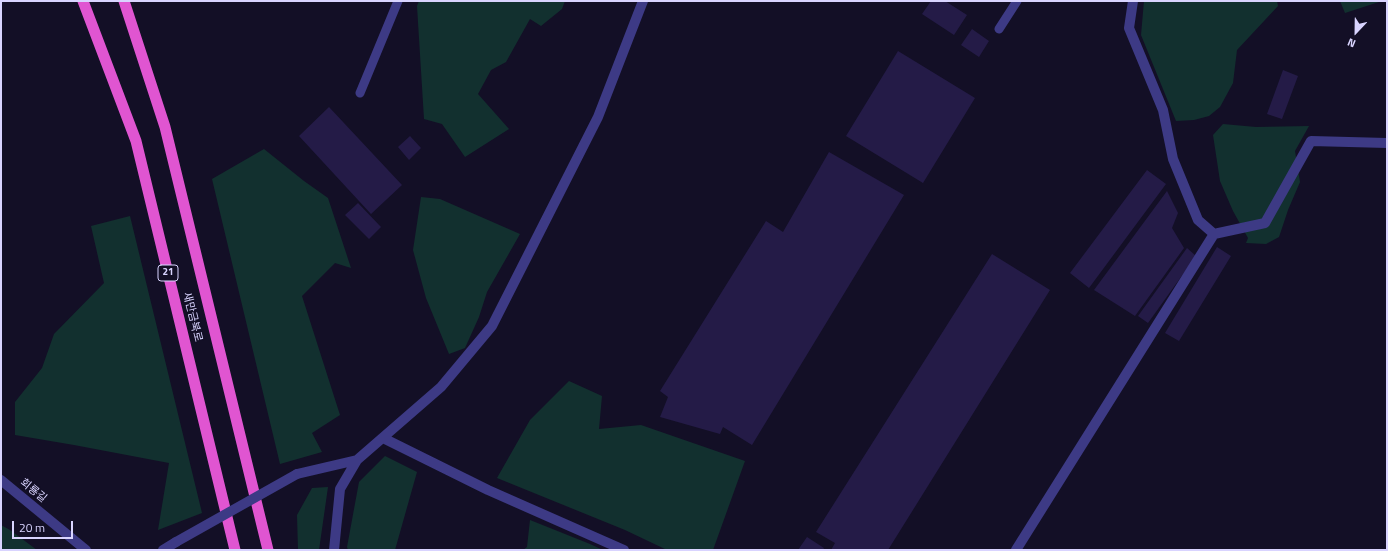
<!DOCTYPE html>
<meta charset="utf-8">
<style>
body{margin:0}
#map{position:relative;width:1388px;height:551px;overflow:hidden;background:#130f26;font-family:"Titillium Web",sans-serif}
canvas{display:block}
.frame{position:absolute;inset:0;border:2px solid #d9d4ff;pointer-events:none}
.north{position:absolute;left:1336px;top:12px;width:40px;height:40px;-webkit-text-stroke:3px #130f26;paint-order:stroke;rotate:202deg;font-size:11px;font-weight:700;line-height:16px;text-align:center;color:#d9d4ff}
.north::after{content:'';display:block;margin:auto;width:14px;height:18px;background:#d9d4ff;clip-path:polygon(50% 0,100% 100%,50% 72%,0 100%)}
.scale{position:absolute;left:12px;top:521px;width:61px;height:18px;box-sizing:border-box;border:2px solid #d9d4ff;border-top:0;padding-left:5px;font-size:12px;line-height:14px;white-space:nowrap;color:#d9d4ff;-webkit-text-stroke:3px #130f26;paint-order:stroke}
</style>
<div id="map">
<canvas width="1388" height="551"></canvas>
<div class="frame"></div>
<div class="north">N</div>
<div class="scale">20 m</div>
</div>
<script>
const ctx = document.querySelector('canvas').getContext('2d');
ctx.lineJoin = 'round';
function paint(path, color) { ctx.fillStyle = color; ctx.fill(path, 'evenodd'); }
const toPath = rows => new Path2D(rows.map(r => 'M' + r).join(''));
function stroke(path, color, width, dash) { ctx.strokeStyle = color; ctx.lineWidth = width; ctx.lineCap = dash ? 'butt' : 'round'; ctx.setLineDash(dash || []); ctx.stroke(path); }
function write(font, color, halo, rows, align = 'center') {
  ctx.font = font + ' "Titillium Web","Noto Sans KR",sans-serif'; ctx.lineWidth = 3; ctx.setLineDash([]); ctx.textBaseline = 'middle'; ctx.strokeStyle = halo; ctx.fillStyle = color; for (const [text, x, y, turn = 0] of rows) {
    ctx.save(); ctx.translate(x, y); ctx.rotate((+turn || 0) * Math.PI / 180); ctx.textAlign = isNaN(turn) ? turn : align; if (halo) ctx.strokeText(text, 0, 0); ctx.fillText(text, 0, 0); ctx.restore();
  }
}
const green = toPath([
 [419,1,565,1,562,9,541,26,530,19,506,62,491,70,478,94,509,129,465,157,442,124,424,119,417,6],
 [1144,1,1277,1,1278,6,1237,50,1233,83,1220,107,1209,116,1194,120,1176,121,1141,35],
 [1340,1,1382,1,1345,13],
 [1223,124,1256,127,1309,126,1295,151,1300,182,1288,210,1279,237,1266,244,1246,243,1248,238,1233,211,1220,181,1213,135],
 [264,149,304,181,328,198,351,268,335,263,302,296,340,415,312,433,322,452,280,464,212,179],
 [421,197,440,199,520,234,487,292,479,317,465,348,449,354,426,298,413,250],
 [130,216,202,513,158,530,169,463,74,445,15,435,15,402,42,368,54,334,104,283,91,226],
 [569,381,602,396,599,429,641,425,745,461,713,550,667,550,625,530,497,478,530,420],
 [385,456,417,472,395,550,348,550,347,547,359,482],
 [328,487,319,550,298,550,297,515,312,488],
 [530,520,590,544,603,550,523,550,527,547],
 [1,525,10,530,37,550,1,550]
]);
const building = toPath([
 [931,1,945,1,967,15,954,35,922,14],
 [972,29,989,41,979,57,961,45],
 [898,51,975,98,923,183,846,136],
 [1283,70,1298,76,1282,119,1267,114],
 [329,107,402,185,371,214,299,136],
 [410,136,421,148,409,160,398,147],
 [829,152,904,195,752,445,723,427,720,434,660,417,668,397,660,391,766,221,783,232],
 [1147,170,1166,184,1089,288,1070,273],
 [1167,191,1178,213,1172,228,1184,248,1135,316,1094,290],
 [358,203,381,227,369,239,345,215],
 [1217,247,1231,256,1179,341,1165,333],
 [1187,248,1196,256,1148,323,1138,316],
 [992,254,1050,290,888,550,831,550,835,543,816,532],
 [807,537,824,548,823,550,798,550]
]);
const service = toPath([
 [999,29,1017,1],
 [360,93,398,1]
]);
const minor = toPath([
 [1133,1,1129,28,1163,110,1173,159,1198,220,1214,234],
 [383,438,488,490,624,550],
 [297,474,357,460],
 [1,480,86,550],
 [163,550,176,542],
 [334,550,340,489,357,460,441,387,492,326,598,117,643,1],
 [1016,550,1214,234,1265,223,1311,141,1387,143]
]);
const trunk = toPath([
 [83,1,136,141,235,550],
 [124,1,165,127,268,550]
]);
const minorBridge = toPath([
 [176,542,297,474]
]);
const shields = [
 [168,273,20]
];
const shieldNames = [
 ["21",168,273]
];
const streetNames = [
 ["새만금북로",192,317,76],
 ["회룡길",33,491,39]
];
paint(green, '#12302f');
paint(building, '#241b47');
stroke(service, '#3d3a85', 9);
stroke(minor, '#3d3a85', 10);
stroke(trunk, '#e055d1', 11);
stroke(minorBridge, '#3d3a85', 10);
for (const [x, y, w] of shields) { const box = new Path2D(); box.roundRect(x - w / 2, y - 8, w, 16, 3); ctx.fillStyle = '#130f26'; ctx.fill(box); stroke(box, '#d9d4ff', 1); }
write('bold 10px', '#d9d4ff', null, shieldNames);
write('11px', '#d9d4ff', '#130f26', streetNames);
</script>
